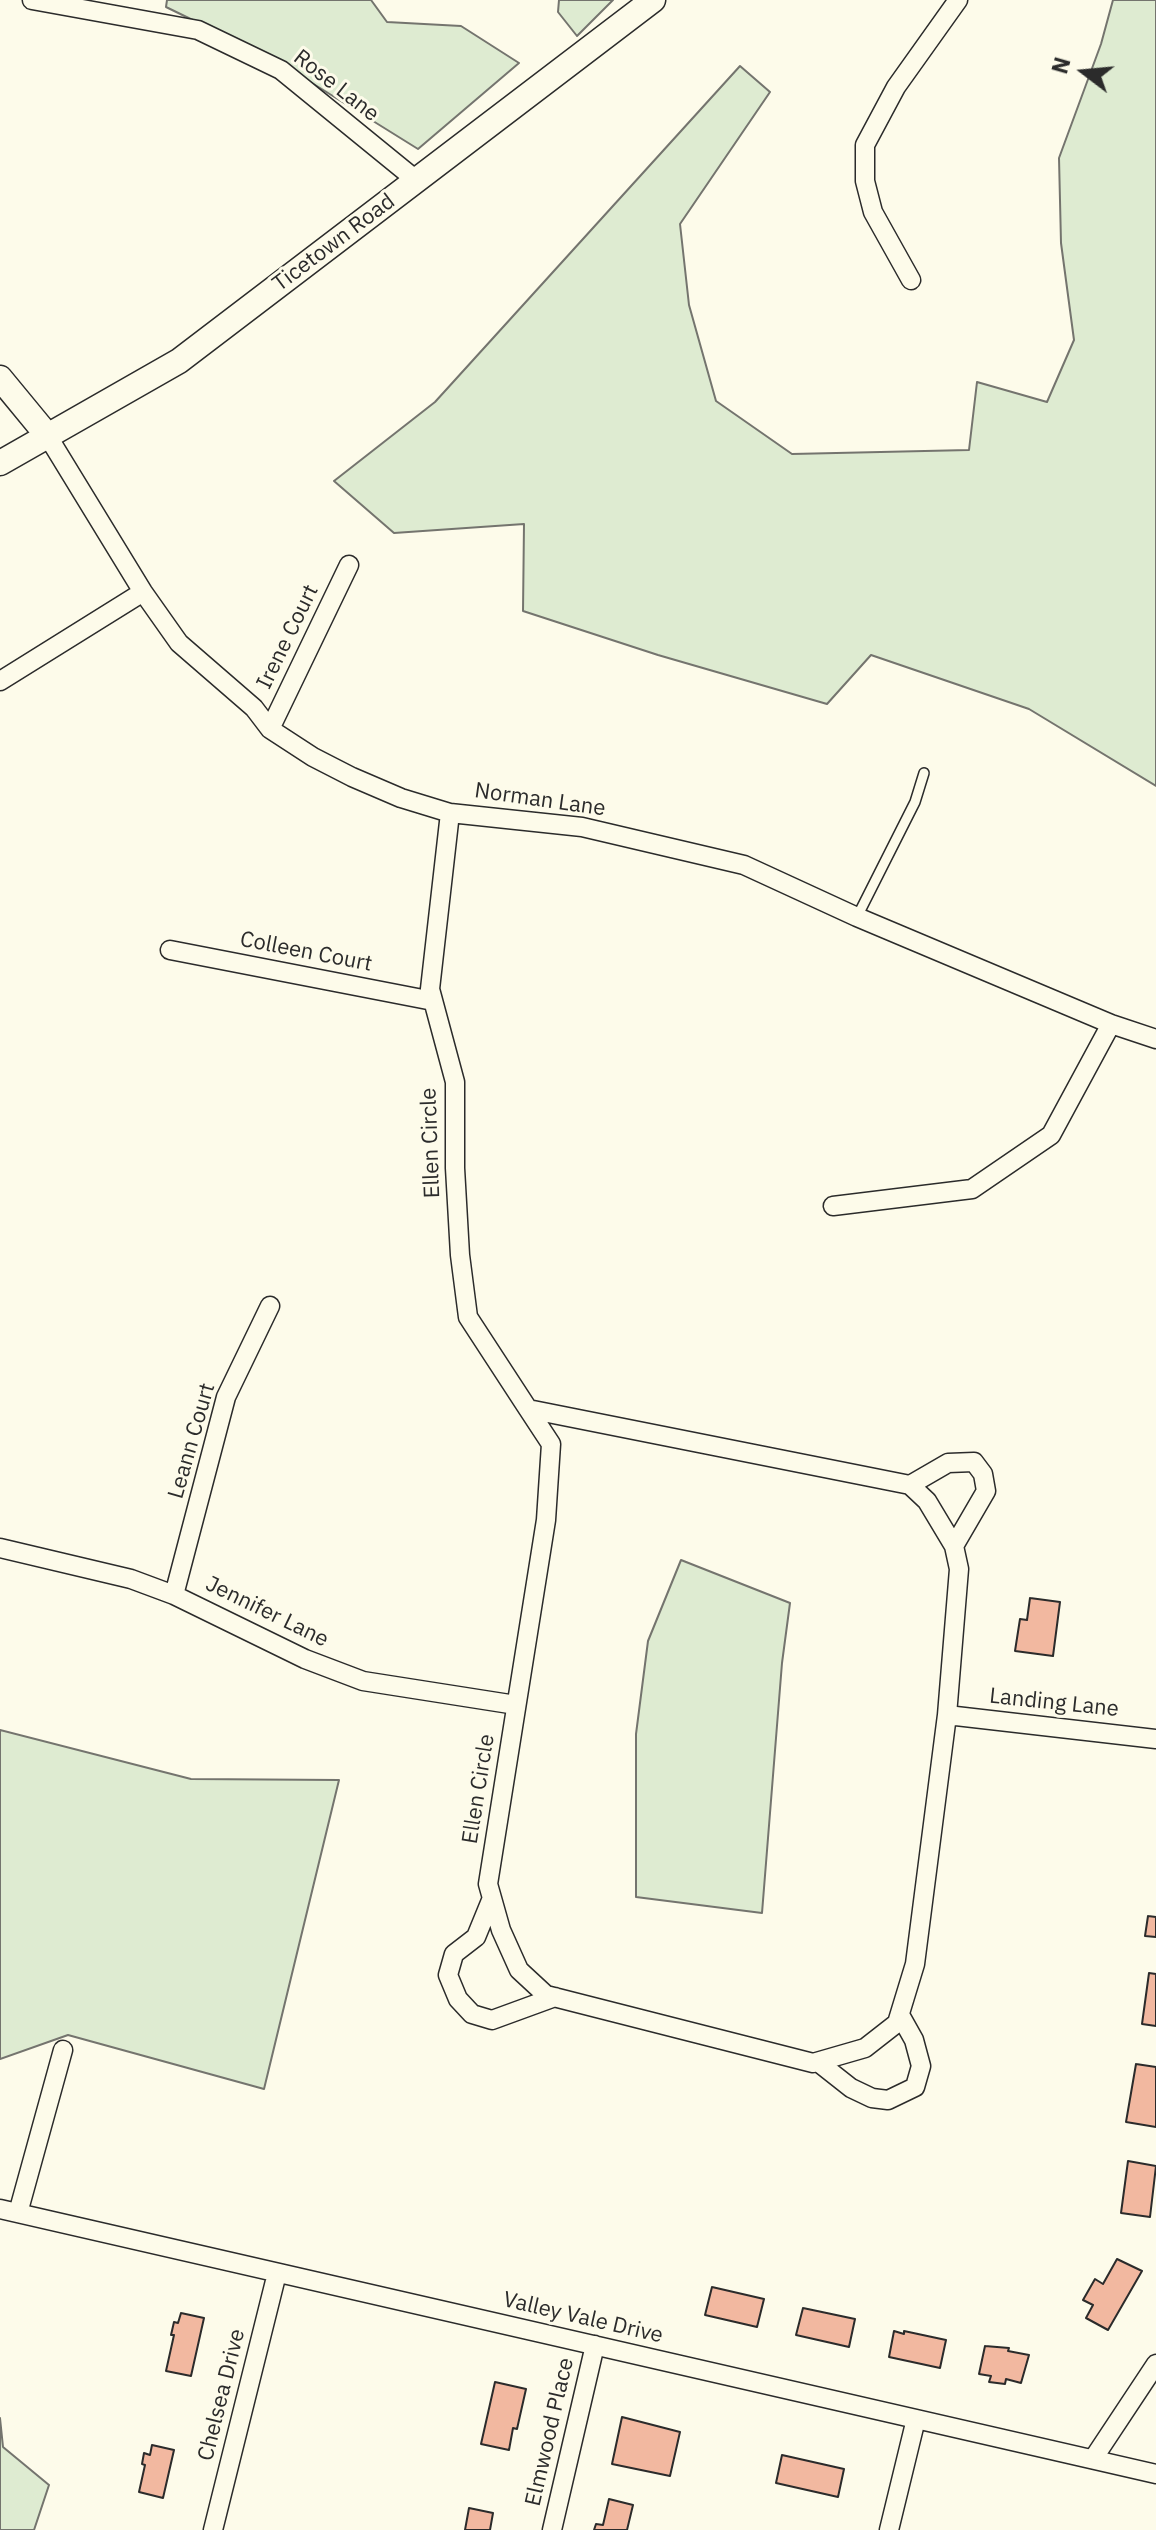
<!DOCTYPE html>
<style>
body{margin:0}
#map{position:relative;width:1156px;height:2530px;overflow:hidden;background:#fdfbea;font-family:"IBM Plex Sans",sans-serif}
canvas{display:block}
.north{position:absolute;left:1044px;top:32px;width:80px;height:80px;-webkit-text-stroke:6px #fdfbea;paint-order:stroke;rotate:286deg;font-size:22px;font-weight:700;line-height:32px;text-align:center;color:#2b2b2b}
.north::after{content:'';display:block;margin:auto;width:28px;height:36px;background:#2b2b2b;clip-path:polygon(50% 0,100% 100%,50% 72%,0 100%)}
</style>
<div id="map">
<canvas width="1156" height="2530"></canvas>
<div class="north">N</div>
</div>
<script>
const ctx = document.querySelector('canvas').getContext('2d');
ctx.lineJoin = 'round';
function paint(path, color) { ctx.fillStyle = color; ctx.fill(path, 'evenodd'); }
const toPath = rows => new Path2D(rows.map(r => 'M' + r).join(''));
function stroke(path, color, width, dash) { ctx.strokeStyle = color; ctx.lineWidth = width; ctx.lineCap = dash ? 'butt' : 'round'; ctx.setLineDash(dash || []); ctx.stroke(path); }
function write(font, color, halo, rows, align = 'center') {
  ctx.font = font + ' "IBM Plex Sans",sans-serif'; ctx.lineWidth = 6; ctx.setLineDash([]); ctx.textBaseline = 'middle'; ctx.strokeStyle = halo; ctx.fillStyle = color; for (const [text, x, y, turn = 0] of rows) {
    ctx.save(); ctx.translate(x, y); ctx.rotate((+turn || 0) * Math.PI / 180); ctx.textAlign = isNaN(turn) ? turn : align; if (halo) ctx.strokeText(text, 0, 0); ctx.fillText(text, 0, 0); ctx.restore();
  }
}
const green = toPath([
 [167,0,371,0,387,22,461,26,519,63,418,149,275,60,166,7,167,0],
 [559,0,613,0,577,36,558,12,559,0],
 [1113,0,1156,0,1156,786,1029,709,871,655,827,704,658,655,523,611,524,524,394,533,334,481,435,402,740,66,770,92,680,224,689,305,716,401,792,454,969,450,977,382,1047,402,1074,340,1061,243,1059,158,1101,44,1113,0],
 [681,1560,790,1603,782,1663,762,1913,636,1897,636,1734,648,1641,681,1560],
 [0,1730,191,1779,339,1780,264,2089,68,2035,0,2059,0,1730],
 [0,2418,3,2447,49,2485,34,2530,0,2530,0,2418]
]);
const building = toPath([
 [1030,1598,1060,1602,1053,1656,1015,1651,1020,1619,1027,1620,1030,1598],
 [1148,1916,1156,1917,1156,1937,1145,1936,1148,1916],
 [1149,1973,1156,1974,1156,2026,1142,2024,1149,1973],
 [1136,2064,1156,2067,1156,2127,1126,2122,1136,2064],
 [1128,2161,1156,2166,1150,2217,1121,2213,1128,2161],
 [1117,2259,1142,2271,1108,2330,1086,2318,1093,2305,1083,2300,1095,2279,1103,2284,1117,2259],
 [712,2287,764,2299,757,2327,705,2315,712,2287],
 [803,2308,855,2319,849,2347,796,2335,803,2308],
 [181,2313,204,2318,191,2376,166,2371,174,2335,171,2335,174,2322,178,2323,181,2313],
 [894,2331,904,2334,904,2331,946,2340,940,2368,889,2357,894,2331],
 [985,2346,1009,2348,1008,2351,1029,2355,1021,2383,1006,2379,1005,2384,989,2382,991,2376,979,2374,985,2346],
 [495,2382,526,2389,517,2429,513,2428,509,2450,481,2444,495,2382],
 [622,2417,680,2432,670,2476,612,2464,622,2417],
 [152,2445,174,2450,163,2498,139,2492,145,2465,142,2464,144,2453,150,2455,152,2445],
 [782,2455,844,2469,838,2497,776,2483,782,2455],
 [609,2499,633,2505,627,2530,594,2530,596,2524,603,2525,609,2499],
 [469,2508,493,2513,490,2530,465,2530,469,2508]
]);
const service = toPath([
 [857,917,915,802,924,773]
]);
const minor = toPath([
 [32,0,198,30,281,70,416,180],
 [911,280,873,212,865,181,865,145,896,87,958,0],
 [47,435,143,592,179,643,254,708,270,729,313,757,352,777,401,798,450,813,582,827,744,865,857,917,1111,1024,1156,1039],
 [0,681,143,592],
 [270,729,349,565],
 [450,813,430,989,455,1082,455,1168,460,1255,468,1317,528,1409,910,1485,927,1501,954,1546,959,1569,947,1715,915,1964,897,2023,865,2048,813,2063,546,1995,519,1970,501,1930,488,1884,546,1520,551,1444,528,1409],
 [170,950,433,1001],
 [833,1206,972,1189,1051,1135,1111,1024],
 [910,1485,948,1463,974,1462,983,1474,986,1491,954,1546],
 [0,1548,131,1579,174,1595,305,1659,363,1681,516,1705],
 [174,1595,226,1397,270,1306],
 [947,1715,1156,1739],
 [492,1898,476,1937,454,1954,448,1975,458,1999,472,2014,492,2020,555,1997],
 [818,2062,851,2088,872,2098,888,2100,915,2087,921,2066,914,2040,900,2015],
 [0,2209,1156,2474],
 [18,2213,63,2050],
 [1093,2459,1156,2364],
 [213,2530,277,2273],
 [552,2530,595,2345],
 [889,2530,916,2419]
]);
const tertiary = toPath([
 [0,378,47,435],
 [0,463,179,361,653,0]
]);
const streetNames = [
 ["Rose Lane",336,86,38],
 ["Ticetown Road",334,243,-37],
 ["Irene Court",288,637,-64],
 ["Norman Lane",540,800,8],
 ["Colleen Court",306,952,11],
 ["Ellen Circle",431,1143,-92],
 ["Leann Court",192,1441,-74],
 ["Jennifer Lane",267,1612,26],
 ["Landing Lane",1054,1703,6],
 ["Ellen Circle",479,1789,-81],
 ["Valley Vale Drive",583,2318,13],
 ["Chelsea Drive",222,2395,-76],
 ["Elmwood Place",550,2432,-77]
];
paint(green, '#deebd1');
stroke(green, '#74746e', 2);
paint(building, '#f2b8a0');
stroke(building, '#2b2b2b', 2);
stroke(service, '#2b2b2b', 12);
stroke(minor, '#2b2b2b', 21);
stroke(tertiary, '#2b2b2b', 27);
stroke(service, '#fdfbea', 9);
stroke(minor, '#fdfbea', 18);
stroke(tertiary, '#fdfbea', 24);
write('22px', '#2b2b2b', '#fdfbea', streetNames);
</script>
